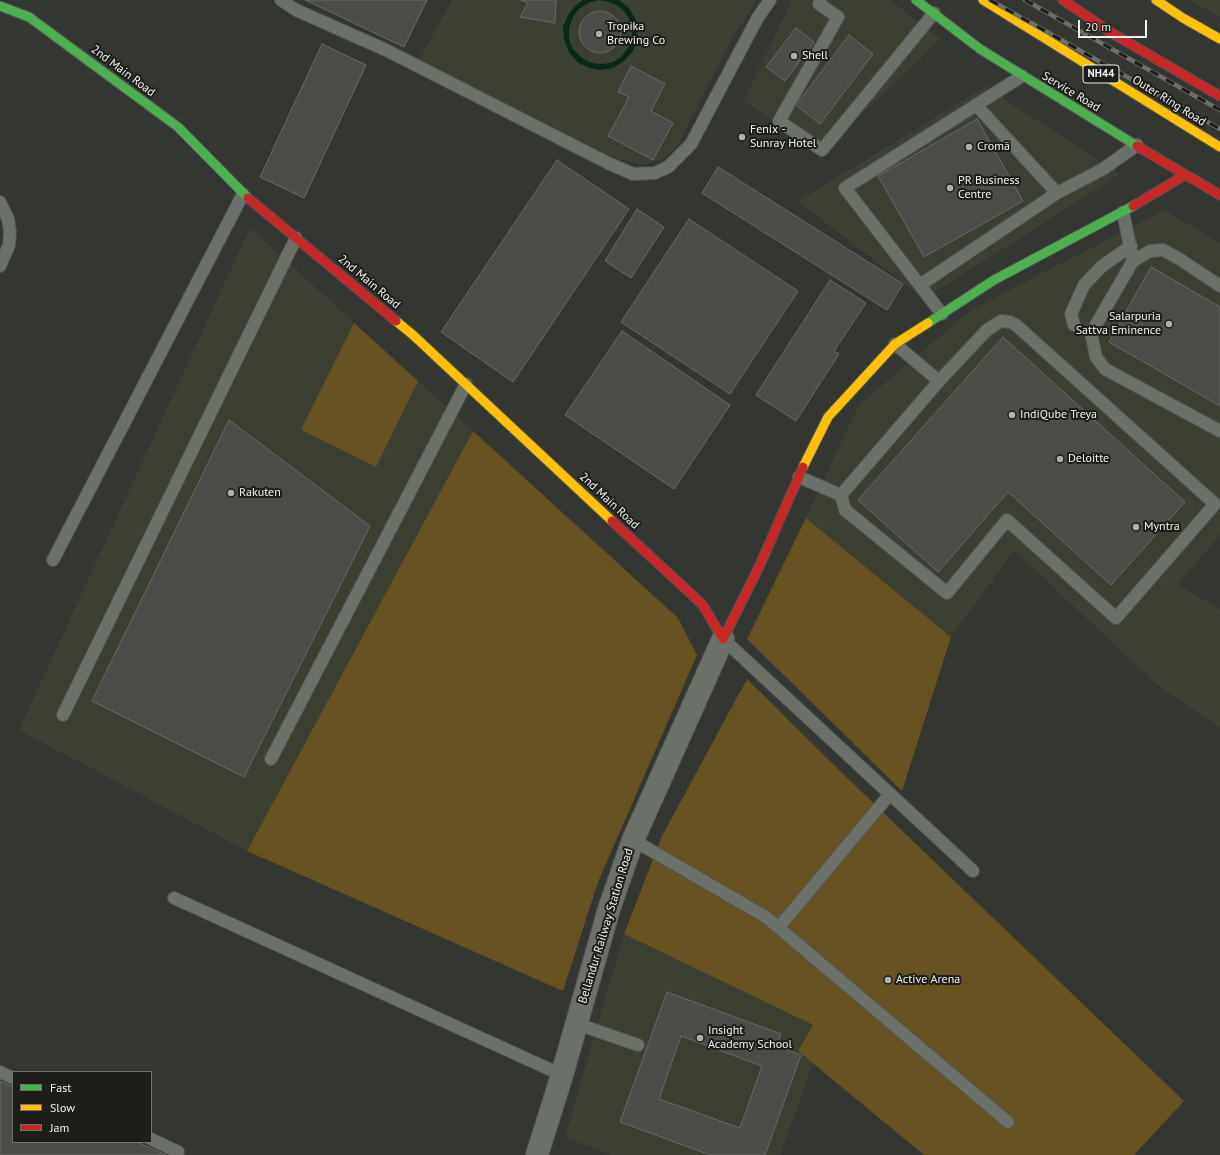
<!DOCTYPE html>
<meta charset="utf-8">
<style>
body{margin:0}
#map{position:relative;width:1220px;height:1155px;overflow:hidden;background:#343631;font-family:"PT Sans",sans-serif}
canvas{display:block}
.legend{position:absolute;left:12px;top:1071px;width:140px;height:72px;box-sizing:border-box;background:#1d1e1a;border:1px solid #71736e;margin:0;padding:5px 7px;list-style:none;font-size:12px;color:#f0f2ec}
.legend li{display:flex;align-items:center;gap:8px;height:20px}
.legend b{width:20px;border:1px solid #71736e}
.scale{position:absolute;left:1078px;top:20px;width:69px;height:18px;box-sizing:border-box;border:2px solid #f0f2ec;border-top:0;padding-left:5px;font-size:12px;line-height:14px;white-space:nowrap;color:#f0f2ec;-webkit-text-stroke:3px #1d1e1a;paint-order:stroke}
</style>
<div id="map">
<canvas width="1220" height="1155"></canvas>
<ul class="legend">
<li><b style="height:5px;background:#4caf50"></b>Fast</li>
<li><b style="height:5px;background:#ffc107"></b>Slow</li>
<li><b style="height:5px;background:#c62828"></b>Jam</li>
</ul>
<div class="scale">20 m</div>
</div>
<script>
const ctx = document.querySelector('canvas').getContext('2d');
ctx.lineJoin = 'round';
function paint(path, color) { ctx.fillStyle = color; ctx.fill(path, 'evenodd'); }
const toPath = rows => new Path2D(rows.map(r => 'M' + r).join(''));
function stroke(path, color, width, dash) { ctx.strokeStyle = color; ctx.lineWidth = width; ctx.lineCap = dash ? 'butt' : 'round'; ctx.setLineDash(dash || []); ctx.stroke(path); }
function write(font, color, halo, rows, align = 'center') {
  ctx.font = font + ' "PT Sans",sans-serif'; ctx.lineWidth = 4; ctx.setLineDash([]); ctx.textBaseline = 'middle'; ctx.strokeStyle = halo; ctx.fillStyle = color; for (const [text, x, y, turn = 0] of rows) {
    ctx.save(); ctx.translate(x, y); ctx.rotate((+turn || 0) * Math.PI / 180); ctx.textAlign = isNaN(turn) ? turn : align; if (halo) ctx.strokeText(text, 0, 0); ctx.fillText(text, 0, 0); ctx.restore();
  }
}
const built = toPath([
 [452,0,757,0,731,40,677,146,664,159,643,165,610,156,419,60],
 [792,0,890,0,940,39,819,155,744,100],
 [1189,0,1220,0,1220,17],
 [985,87,1120,174,924,299,798,201],
 [1164,210,1220,243,1220,535,1178,584,1220,610,1220,728,1156,684,1014,550,951,637,806,518,859,405,970,311],
 [250,228,473,431,247,851,19,730],
 [624,934,813,1025,798,1051,813,1064,780,1155,612,1155,565,1137]
]);
const green = toPath([
 [354,323,418,381,376,467,301,430],
 [473,431,678,618,697,655,598,882,563,991,247,851],
 [806,518,951,637,902,791,747,639],
 [747,679,841,772,1184,1101,1134,1155,924,1155,798,1051,813,1025,624,934,662,836]
]);
const water = toPath([
 [583,0,619,0,629,8,636,20,638,38,633,51,624,61,613,68,600,70,590,68,578,63,569,52,564,40,563,27,568,15,576,5],
 [599,0,609,2,618,6,625,12,631,22,632,37,628,48,621,57,611,63,600,64,592,63,582,58,573,49,569,39,569,28,573,17,579,9,588,3]
]);
const building = toPath([
 [305,0,427,0,404,47,305,0],
 [521,0,556,0,555,23,520,17,528,3,521,0],
 '579 32a21 21 0 1 1 42 0a21 21 0 1 1-42 0Z',
 [796,28,814,42,785,81,766,67,796,28],
 [849,35,873,54,820,124,796,105,849,35],
 [322,44,366,65,304,198,260,177,322,44],
 [631,66,665,84,651,111,673,123,653,160,608,136,629,97,618,92,631,66],
 [977,119,1023,201,924,257,878,176,977,119],
 [557,160,629,209,513,382,441,332,557,160],
 [718,167,903,284,887,310,702,193,718,167],
 [637,209,664,227,631,278,605,261,637,209],
 [689,219,798,291,730,394,621,322,689,219],
 [1151,267,1220,307,1220,406,1109,342,1151,267],
 [830,280,866,303,834,351,839,354,796,421,756,395,830,280],
 [622,331,730,405,674,489,565,415,622,331],
 [1003,337,1185,502,1111,585,1008,492,938,572,858,500,1003,337],
 [229,420,370,526,244,777,92,701,229,420],
 [667,992,781,1034,777,1046,801,1055,765,1155,710,1155,620,1122,667,992],
 [681,1036,762,1066,740,1128,659,1099,681,1036],
 [0,1081,13,1087,13,1142,137,1142,166,1155,0,1155,0,1081]
]);
const lane = toPath([
 [281,0,296,10,386,50,608,163,633,174,655,173,668,167,691,144,757,19,770,0],
 [820,0,819,4,838,17,779,121,822,150,934,13],
 [976,105,1057,193,1103,169,1137,145],
 [0,202,8,219,10,232,9,245,0,266],
 [1123,212,1133,261,1091,333,1096,357,1105,369,1220,431],
 [1133,261,1150,251,1163,250,1178,258,1220,286],
 [920,285,1057,193],
 [942,314,845,188,1022,76],
 [1074,325,1071,314,1084,285,1102,266,1131,246],
 [895,344,939,381],
 [799,477,841,495,845,510,947,593,1007,520,1116,618,1215,504,1016,325,1010,322,1001,321,987,330,939,381,841,495],
 [53,560,243,194],
 [723,639,973,871],
 [63,715,296,238],
 [271,759,466,384],
 [633,840,766,917,1008,1122],
 [174,898,562,1075],
 [779,927,890,794],
 [577,1024,638,1045],
 [0,1072,13,1078],
 [151,1139,178,1152,177,1155]
]);
const street = toPath([
 [537,1155,562,1075,609,909,633,840,723,639]
]);
const fast = toPath([
 [916,0,980,49,1137,146],
 [0,6,29,17,178,127,248,198],
 [928,323,994,280,1133,206]
]);
const slow = toPath([
 [983,0,1220,147],
 [1156,0,1183,18,1220,39],
 [396,321,413,335,612,521],
 [803,467,828,417,895,344,928,323]
]);
const jam = toPath([
 [1063,0,1110,32,1220,96],
 [1137,146,1220,195],
 [248,198,396,321],
 [1133,206,1185,175],
 [612,521,702,604,723,639],
 [723,639,759,567,803,467]
]);
const rail = toPath([
 [990,0,1220,129],
 [1025,0,1220,110]
]);
const markers = [
 [599,34,4,"#aeb0ab"],
 [794,56,4,"#aeb0ab"],
 [742,137,4,"#aeb0ab"],
 [969,147,4,"#aeb0ab"],
 [950,188,4,"#aeb0ab"],
 [1169,324,4,"#aeb0ab"],
 [1012,415,4,"#aeb0ab"],
 [1060,459,4,"#aeb0ab"],
 [231,493,4,"#aeb0ab"],
 [1136,527,4,"#aeb0ab"],
 [888,980,4,"#aeb0ab"],
 [700,1038,4,"#aeb0ab"]
];
const shields = [
 [1101,74,36]
];
const shieldNames = [
 ["NH44",1101,74]
];
const poiNames = [
 ["Tropika",607,27],
 ["Brewing Co",607,41],
 ["Shell",802,56],
 ["Fenix -",750,130],
 ["Sunray Hotel",750,144],
 ["Cromā",977,147],
 ["PR Business",958,181],
 ["Centre",958,195],
 ["Salarpuria",1161,317,"right"],
 ["Sattva Eminence",1161,331,"right"],
 ["IndiQube Treya",1020,415],
 ["Deloitte",1068,459],
 ["Rakuten",239,493],
 ["Myntra",1144,527],
 ["Active Arena",896,980],
 ["Insight",708,1031],
 ["Academy School",708,1045]
];
const streetNames = [
 ["2nd Main Road",123,71,37],
 ["Service Road",1071,92,31],
 ["Outer Ring Road",1169,101,32],
 ["2nd Main Road",369,282,40],
 ["2nd Main Road",609,501,43],
 ["Bellandur Railway Station Road",606,926,-73]
];
paint(built, '#3c4033');
paint(green, '#675221');
paint(water, '#08281b');
paint(building, '#4c4d49');
stroke(building, '#696a66', 1);
stroke(lane, '#525350', 14);
stroke(street, '#525350', 24);
stroke(fast, '#525350', 11);
stroke(slow, '#525350', 11);
stroke(jam, '#525350', 11);
stroke(lane, '#6b7069', 12);
stroke(street, '#6b7069', 22);
stroke(fast, '#4caf50', 9);
stroke(slow, '#ffc107', 9);
stroke(jam, '#c62828', 9);
stroke(rail, '#6b6f6a', 4.5);
stroke(rail, '#1d1e1a', 3, [9]);
for (const [x, y, r, color] of markers) { const dot = new Path2D(); dot.arc(x, y, r, 0, 2 * Math.PI); ctx.fillStyle = color; ctx.fill(dot); stroke(dot, '#1d1e1a', 1.5); }
for (const [x, y, w] of shields) { const box = new Path2D(); box.roundRect(x - w / 2, y - 9, w, 18, 3); ctx.fillStyle = '#1d1e1a'; ctx.fill(box); stroke(box, '#f0f2ec', 1); }
write('bold 11px', '#f0f2ec', null, shieldNames);
write('12px', '#f0f2ec', '#1d1e1a', poiNames, 'left');
write('12px', '#f0f2ec', '#1d1e1a', streetNames);
</script>
